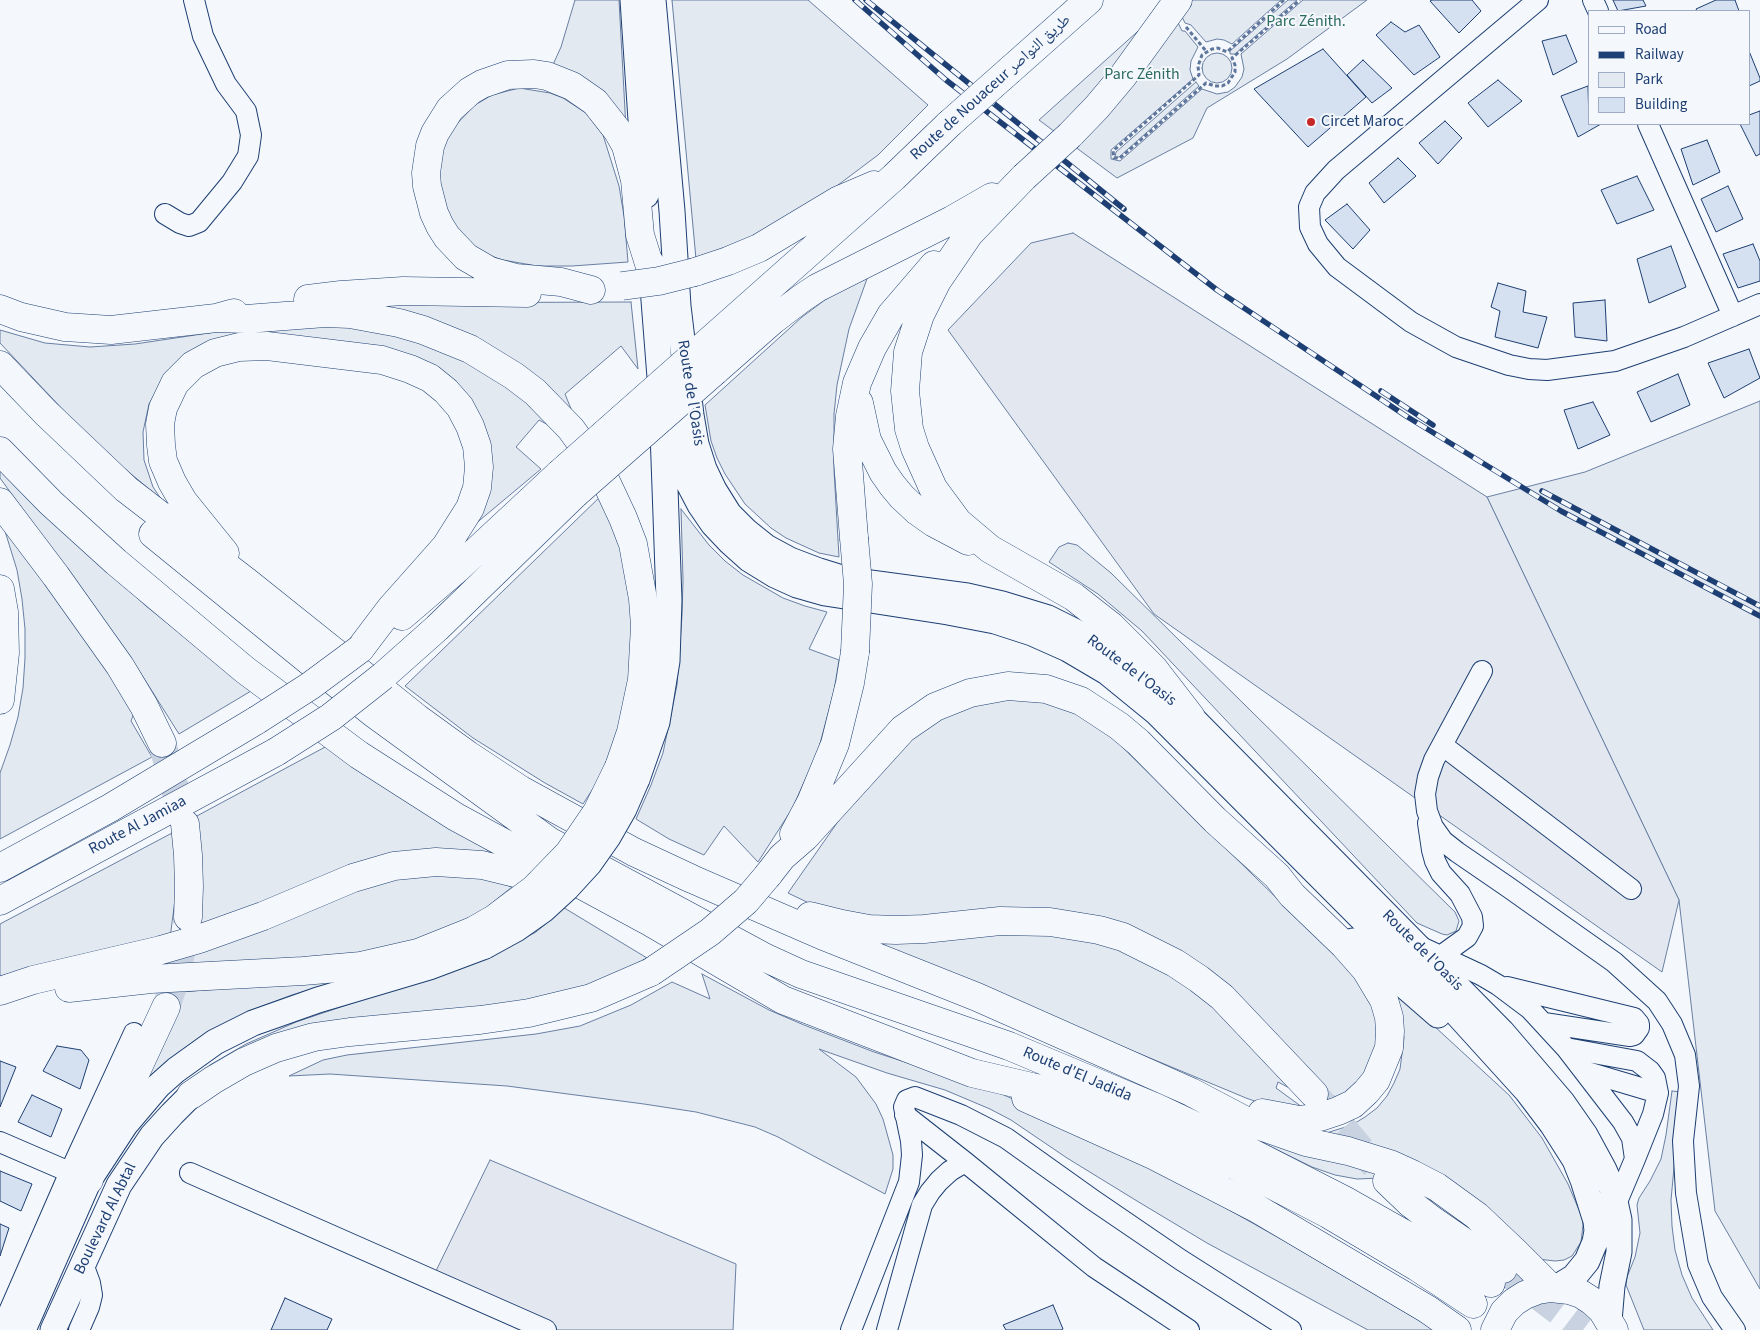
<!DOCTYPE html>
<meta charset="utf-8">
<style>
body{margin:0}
#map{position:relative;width:1760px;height:1330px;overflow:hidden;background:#f4f7fb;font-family:"Source Sans 3",sans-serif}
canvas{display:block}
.legend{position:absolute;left:1588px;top:10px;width:162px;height:115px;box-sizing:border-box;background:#f4f7fb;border:1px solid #9eadc5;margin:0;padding:6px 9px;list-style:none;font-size:15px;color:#1d3f73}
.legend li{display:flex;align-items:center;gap:10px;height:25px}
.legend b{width:25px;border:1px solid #9eadc5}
</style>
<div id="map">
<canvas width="1760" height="1330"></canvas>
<ul class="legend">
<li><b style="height:6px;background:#f4f7fb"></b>Road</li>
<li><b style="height:6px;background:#1d3f73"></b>Railway</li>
<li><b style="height:14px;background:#e3e9f0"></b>Park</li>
<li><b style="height:14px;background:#d5e0f0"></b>Building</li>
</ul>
</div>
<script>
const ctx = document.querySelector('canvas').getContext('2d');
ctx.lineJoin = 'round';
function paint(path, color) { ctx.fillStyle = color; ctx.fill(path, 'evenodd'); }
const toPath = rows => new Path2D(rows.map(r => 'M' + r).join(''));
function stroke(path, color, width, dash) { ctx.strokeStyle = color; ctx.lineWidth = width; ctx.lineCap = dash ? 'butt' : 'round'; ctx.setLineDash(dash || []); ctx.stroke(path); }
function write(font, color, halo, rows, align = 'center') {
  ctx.font = font + ' "Source Sans 3","Noto Naskh Arabic",sans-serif'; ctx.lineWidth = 4; ctx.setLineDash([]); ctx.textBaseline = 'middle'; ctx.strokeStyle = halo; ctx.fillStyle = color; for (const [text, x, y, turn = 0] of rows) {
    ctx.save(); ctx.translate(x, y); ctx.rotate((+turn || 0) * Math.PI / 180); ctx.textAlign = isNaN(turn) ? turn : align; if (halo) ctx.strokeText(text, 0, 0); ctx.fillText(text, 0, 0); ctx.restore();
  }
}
const green = toPath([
 [575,0,619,0,626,129,551,69,561,47,575,0],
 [672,0,808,0,928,105,878,155,822,197,761,232,696,259,672,0],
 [1174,0,1281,0,1232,44,1224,40,1217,39,1206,42,1191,25,1185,23,1174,0],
 [1288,0,1297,0,1235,54,1230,54,1230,51,1288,0],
 [1303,0,1367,0,1287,59,1207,108,1193,138,1117,178,1039,120,1166,6,1171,8,1182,31,1185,31,1198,47,1191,61,1190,70,1193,79,1111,150,1111,159,1120,161,1202,89,1217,94,1228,92,1235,87,1242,77,1244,69,1241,54,1303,0],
 '1202 68a15 15 0 1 1 30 0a15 15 0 1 1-30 0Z',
 [1196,82,1199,86,1119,157,1115,157,1116,152,1196,82],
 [519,88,550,93,563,98,586,113,603,135,619,186,624,216,628,262,572,266,537,266,503,260,485,254,472,246,447,217,436,162,448,133,475,105,492,95,519,88],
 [868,276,849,329,837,385,834,414,834,470,839,557,819,553,786,538,771,528,745,504,725,474,717,458,711,441,705,405,802,317,833,294,868,276],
 [631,302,638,369,621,346,565,394,576,421,357,303,631,302],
 [276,323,375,324,490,369,565,434,539,420,516,447,541,469,474,525,474,405,287,339,163,380,149,404,143,432,144,460,153,487,161,499,112,458,67,414,0,343,0,330,45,343,90,347,135,344,276,323],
 [1760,401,1760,1289,1715,1211,1679,900,1487,497,1585,472,1760,401],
 [0,464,96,560,146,606,251,691,179,734,133,661,0,478,0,464],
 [604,493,629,571,635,652,616,743,596,784,583,804,545,783,473,738,405,686,604,493],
 [681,509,709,545,725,561,743,575,783,598,805,606,827,612,809,649,839,660,834,691,818,751,792,809,758,862,724,826,704,855,669,839,636,819,651,785,663,753,677,685,682,615,683,580,681,509],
 [0,515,136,708,131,721,152,757,0,839,0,773,10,745,18,717,23,688,25,658,25,629,22,599,17,570,0,515],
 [1068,543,1077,545,1111,573,1455,912,1459,921,1456,931,1447,935,1442,934,1417,923,1142,631,1098,594,1049,562,1059,547,1068,543],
 [1008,698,1046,702,1080,715,1109,734,1348,968,1366,993,1378,1013,1374,1069,1341,1098,1330,1095,1163,942,887,920,813,905,788,893,874,770,887,756,951,711,1008,698],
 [327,746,498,857,473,854,196,936,195,817,327,746],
 [174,832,177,885,170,938,0,976,0,924,174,832],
 [407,874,460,875,495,881,512,887,478,914,401,949,124,973,291,913,407,874],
 [561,906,647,958,613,976,553,998,422,1013,176,1094,210,1065,246,1044,296,1022,474,962,497,953,536,932,548,922,561,906],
 [1052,931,1143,955,1208,1000,1301,1094,1278,1082,1276,1088,1302,1107,1260,1103,1246,1098,871,942,1052,931],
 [702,974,769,1010,804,1025,874,1052,992,1090,1027,1105,1208,1198,1288,1243,1435,1330,1368,1330,1207,1243,1137,1201,1067,1158,1011,1120,990,1109,945,1090,887,1073,819,1049,856,1077,876,1104,883,1119,893,1155,893,1169,885,1194,778,1137,755,1127,696,1112,644,1104,507,1086,330,1074,289,1076,323,1060,347,1055,536,1034,580,1026,631,1005,672,982,710,999,702,974],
 [350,978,292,995,249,1011,212,1031,116,1122,181,992,350,978],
 [1396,991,1509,1095,1542,1138,1568,1184,1582,1217,1583,1225,1581,1242,1572,1256,1564,1260,1555,1261,1538,1259,1323,1134,1352,1125,1365,1117,1377,1108,1387,1096,1394,1083,1400,1069,1404,1038,1402,1023,1398,1008,1396,991],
 [1672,1091,1681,1092,1671,1200,1672,1226,1675,1250,1682,1275,1692,1298,1713,1330,1644,1330,1626,1285,1627,1277,1635,1257,1640,1233,1637,1205,1639,1198,1650,1181,1661,1159,1666,1135,1672,1091],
 [1247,1135,1363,1163,1432,1192,1512,1263,1380,1178,1357,1179,1335,1175,1312,1167,1247,1135]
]);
const parking = toPath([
 [1073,233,1487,497,1679,900,1662,972,1154,614,948,330,1031,243,1073,233],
 [490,1160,736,1264,733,1330,554,1330,435,1273,490,1160]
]);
const building = toPath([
 [1432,0,1472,0,1481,11,1459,33,1430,1,1432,0],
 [1613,0,1643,0,1646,6,1618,11,1613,0],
 [1716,0,1735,0,1739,11,1697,11,1696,9,1716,0],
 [1391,22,1405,32,1419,25,1440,57,1414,75,1376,35,1391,22],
 [1566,35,1577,62,1553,75,1542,41,1566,35],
 [1323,49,1366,97,1308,147,1254,89,1323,49],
 [1749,51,1760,78,1760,81,1749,86,1749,51],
 [1363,60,1392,88,1372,103,1347,75,1363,60],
 [1498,80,1522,101,1488,127,1468,103,1498,80],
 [1588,86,1589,124,1601,124,1578,137,1561,96,1588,86],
 [1760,111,1760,154,1756,156,1740,124,1749,124,1749,115,1760,111],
 [1445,121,1462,138,1438,164,1419,143,1445,121],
 [1707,140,1720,172,1693,185,1681,149,1707,140],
 [1398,158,1416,176,1384,203,1369,183,1398,158],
 [1637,176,1654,210,1617,224,1601,190,1637,176],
 [1728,186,1743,219,1716,232,1701,199,1728,186],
 [1347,204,1370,230,1353,249,1325,220,1347,204],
 [1753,244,1760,261,1760,281,1738,288,1723,254,1753,244],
 [1671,246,1686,287,1649,303,1637,259,1671,246],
 [1498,283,1526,291,1523,312,1547,317,1538,348,1495,337,1500,311,1491,307,1498,283],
 [1605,300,1607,341,1575,337,1573,303,1605,300],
 [1749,349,1760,378,1724,398,1708,363,1749,349],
 [1678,374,1690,405,1651,422,1637,392,1678,374],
 [1593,402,1610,435,1578,449,1564,410,1593,402],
 [57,1046,81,1050,89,1060,80,1089,43,1071,57,1046],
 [0,1061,16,1067,0,1107,0,1061],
 [32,1095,62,1109,51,1137,18,1122,32,1095],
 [0,1171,32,1184,21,1211,0,1201,0,1171],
 [0,1224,9,1228,0,1256,0,1224],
 [285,1298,332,1319,327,1330,271,1330,285,1298],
 [1053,1305,1063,1329,1061,1330,1006,1330,1003,1325,1053,1305]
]);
const highwayTunnel = toPath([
 [162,743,185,824],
 [166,1007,176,978,187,921],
 [1316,1096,1375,1166],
 [1503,1269,1583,1330]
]);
const path = toPath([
 [1284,0,1227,52,1218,48,1212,49,1202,55,1198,66,1199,75,1113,151,1114,158,1120,158,1206,83,1215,86,1222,86,1228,83,1235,72,1235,65,1232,58,1300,0],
 [1186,27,1206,51]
]);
const minor = toPath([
 [1538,0,1336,170,1315,193,1309,207,1310,227,1318,244,1337,267,1411,322,1456,347,1509,365,1529,369,1547,370,1615,361,1684,337,1760,304],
 [1593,0,1598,11],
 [1648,124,1733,316],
 [165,214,180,223,189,226,199,222,232,182,248,156,251,135,246,111,226,84,203,36,194,0],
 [1482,671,1434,760,1428,777,1425,794,1427,811,1433,827,1443,841,1457,852,1508,887,1614,962,1657,1001,1672,1024,1685,1055,1689,1086,1683,1141,1686,1193,1698,1264,1712,1297,1735,1330],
 [1442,745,1631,889],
 [1428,823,1432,850,1435,861,1441,873,1460,894,1472,917,1473,926,1467,937,1442,955],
 [1421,947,1481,975,1498,985,1530,1009,1566,1048,1623,1122,1632,1138,1635,1159,1616,1204],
 [1507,987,1634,1018,1639,1024,1639,1028,1634,1035,1630,1036,1544,1023],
 [1566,1048,1637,1061,1650,1071,1655,1078,1658,1093,1653,1114,1635,1159],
 [1584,1071,1658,1093],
 [905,1115,965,1162,1094,1267,1189,1330],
 [0,1142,81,1177],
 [190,1173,546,1330],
 [1,1330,70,1172,134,1033],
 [79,1330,89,1307,92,1295,90,1283,83,1264],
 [851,1330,909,1182,912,1155,911,1141,904,1107,907,1100,915,1097,961,1115,1006,1138,1093,1200,1181,1260,1291,1330],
 [887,1330,922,1205,930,1192,939,1181,950,1171,965,1162]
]);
const major = toPath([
 [633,0,646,195],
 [653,0,672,211,678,306,691,415,696,444,704,469,714,490,729,514,746,531,766,547,790,560,819,571,848,580,967,596,1002,604,1048,618,1078,633,1109,652,1191,717,1502,1032,1562,1102,1585,1135,1604,1170,1612,1188,1619,1220,1619,1252,1612,1286,1609,1321],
 [651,262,661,390,681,462,689,484,700,505,713,524,730,542,749,559,775,575,797,585,825,593,948,612,995,621,1032,633,1068,649,1107,672,1156,712,1458,1015,1527,1091,1552,1124,1575,1160,1583,1180,1596,1221,1597,1231,1595,1242,1587,1261,1574,1277,1556,1288],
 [637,779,657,722,667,661,669,600,663,432],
 [1353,941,1438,1015],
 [23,1330,89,1180,125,1125,158,1086,176,1070,215,1042,253,1023,318,1000,429,967,485,946],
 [53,1330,119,1185,152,1136,172,1114,191,1095]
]);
const highway = toPath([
 [1010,70,1089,0],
 [1070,135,1097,107,1123,76,1178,0],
 [1024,177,969,234,937,281,920,315,908,352,905,391,909,429,915,448,933,488,958,522,990,549,1074,597,1111,626,1154,669,1191,717],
 [695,272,728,261,759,248,839,200,874,185],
 [591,290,561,282,516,278,490,271,466,257,447,237,440,226,434,213,427,186,426,173,430,146,435,133,450,109,470,91,482,84,508,75,534,74,547,76,572,86,595,102,617,130,626,146,635,180,640,235,651,270],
 [308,299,341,295,403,291,527,293],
 [0,309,21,317,65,327,111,330,216,318,234,313],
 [216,318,246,319,325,313,350,314,399,323,423,330,470,349,514,376,535,392,571,429,601,471,623,518,633,544,643,599,645,626,642,680,631,732,619,767],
 [698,351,894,177,949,124],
 [0,365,46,413,126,489,247,582,417,718,468,755,521,790,634,852,692,879,821,935,977,997,1191,1092,1246,1121,1306,1142,1348,1151,1390,1164,1412,1174,1437,1187,1477,1216,1515,1252,1551,1288],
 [715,371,773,320,802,298,817,288,952,220,992,197],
 [859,403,867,440,883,472,892,485,902,497,917,511,934,523,968,541],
 [0,451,51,503,116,562,245,670,359,755,456,817,650,922,783,1000,972,1073,1070,1096,1145,1125,1236,1166,1328,1214,1417,1267,1473,1304],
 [0,502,56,576,120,666,144,706,162,743],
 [153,534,373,713,549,841,766,958,801,974,1009,1046,1157,1108,1248,1151,1344,1200,1491,1283],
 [854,538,847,449,850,416,857,383,872,348,891,315,934,265],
 [225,553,183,501,172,482,163,461,161,445,160,424,163,408,175,383,193,365,215,353,239,347,267,346,382,360,410,369,430,378,446,391,460,407,470,426,477,446,479,467,477,488,470,508,446,546,391,608,360,649],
 [0,589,4,612,5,653,0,700],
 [402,616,458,568,559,474],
 [383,676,437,628,575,494],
 [185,824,188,855,189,886,188,917],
 [794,834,811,802,835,744,850,683,855,652],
 [0,868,110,808,257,720],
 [768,875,782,857,805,837,903,729,935,707,970,693,1008,686,1046,689,1081,701,1119,726,1138,742,1215,820,1277,876,1292,895,1344,945,1366,970,1384,1000,1389,1017,1390,1031,1389,1048,1376,1080,1366,1092,1353,1104,1338,1111,1320,1117,1299,1120,1262,1113],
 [0,901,276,752],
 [810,916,842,924,869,929,896,930,924,929,1000,921,1050,922,1099,930,1123,937,1175,963,1199,979,1222,997,1314,1094],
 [69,988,151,979,303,971,361,966,418,953,473,931],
 [0,991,33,980,161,950,199,939,263,916,353,878,394,866,436,862,482,865,527,876,557,889],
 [191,1095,213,1080,244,1062,276,1048,314,1037,350,1032,480,1020,529,1013,591,998,651,972],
 [1026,1098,1155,1156,1256,1208,1427,1309,1457,1330],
 [89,1180,98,1145,106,1126,134,1076,166,1007],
 [1387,1181,1410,1203,1432,1220,1503,1269],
 [1495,1330,1504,1312,1514,1302,1525,1295,1538,1290,1551,1288,1569,1290,1581,1294,1592,1301,1602,1310,1614,1330]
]);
const rail = toPath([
 [855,0,946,80,1217,290,1406,416,1561,511,1760,616],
 [866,0,1124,209],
 [1381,391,1433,425],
 [1542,491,1760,606]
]);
const majorBridge = toPath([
 [485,946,516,929,543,910,567,888,589,864,608,837,624,809,637,779]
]);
const highwayBridge = toPath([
 [949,124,1010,70],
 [1024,177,1070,135],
 [622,286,659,281,695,272],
 [559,474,698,351],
 [575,494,715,371],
 [854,538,858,584,855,652],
 [257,720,310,686,360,649],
 [276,752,331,717,383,676],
 [473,931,494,919,534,889,569,853,597,812,619,767],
 [651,972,710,932,746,901,768,875]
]);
const markers = [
 [1311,122,5,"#c62828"]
];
const parkNames = [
 ["Parc Zénith.",1306,22],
 ["Parc Zénith",1142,75]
];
const streetNames = [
 ["Route de Nouaceur طريق النواصر",991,88,-42],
 ["Route de l'Oasis",690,393,81],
 ["Route de l'Oasis",1131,671,37],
 ["Route Al Jamiaa",138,826,-28],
 ["Route de l'Oasis",1422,951,45],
 ["Route d'El Jadida",1077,1075,23],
 ["Boulevard Al Abtal",106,1219,-64]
];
const poiNames = [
 ["Circet Maroc",1321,122]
];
paint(green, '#e3e9f0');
stroke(green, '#687fa3', 1);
paint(parking, '#e3e8f0');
stroke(parking, '#687fa3', 1);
paint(building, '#d5e0f0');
stroke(building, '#1d3f73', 1);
stroke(highwayTunnel, '#c9d2e0', 28, [28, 14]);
stroke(minor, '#1d3f73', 22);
stroke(major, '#1d3f73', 27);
stroke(highway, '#1d3f73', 29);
stroke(path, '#5e769c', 3, [4, 2.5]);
stroke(minor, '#f4f7fb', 20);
stroke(major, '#f4f7fb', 25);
stroke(highway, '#f4f7fb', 28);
stroke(rail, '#1d3f73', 5.5);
stroke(rail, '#f4f7fb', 4, [11]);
stroke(majorBridge, '#1d3f73', 27, []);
stroke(highwayBridge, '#1d3f73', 29, []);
stroke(majorBridge, '#f4f7fb', 25);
stroke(highwayBridge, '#f4f7fb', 28);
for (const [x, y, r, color] of markers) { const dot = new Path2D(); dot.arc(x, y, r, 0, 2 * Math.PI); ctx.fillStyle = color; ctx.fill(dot); stroke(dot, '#f4f7fb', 2); }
write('16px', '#2c6c60', '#f4f7fb', parkNames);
write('16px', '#1d3f73', '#f4f7fb', streetNames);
write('16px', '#1d3f73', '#f4f7fb', poiNames, 'left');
</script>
